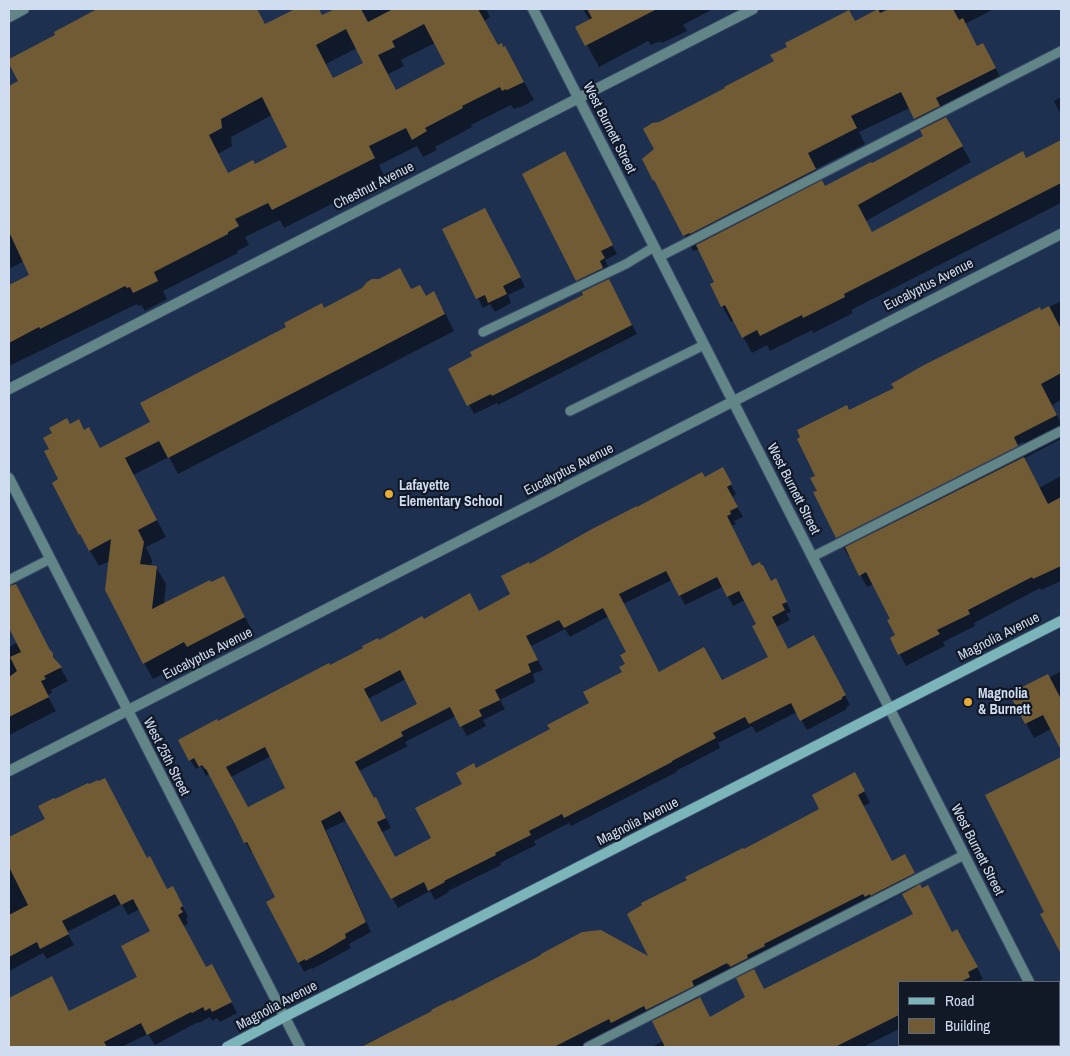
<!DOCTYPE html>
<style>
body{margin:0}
#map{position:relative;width:1070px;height:1056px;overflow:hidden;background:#1e3050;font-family:"Archivo Narrow",sans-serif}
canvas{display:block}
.frame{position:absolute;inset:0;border:10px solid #d0dcf0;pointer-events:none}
.legend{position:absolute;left:898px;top:981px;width:162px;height:65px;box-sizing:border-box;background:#111927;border:1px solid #5d6777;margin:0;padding:6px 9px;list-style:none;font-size:15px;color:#d0dcf0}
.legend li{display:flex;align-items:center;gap:10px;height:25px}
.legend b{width:25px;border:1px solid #5d6777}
</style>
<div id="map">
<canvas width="1070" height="1056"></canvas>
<div class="frame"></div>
<ul class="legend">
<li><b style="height:6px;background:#7cb5b9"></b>Road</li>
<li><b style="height:14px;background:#715b35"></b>Building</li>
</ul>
</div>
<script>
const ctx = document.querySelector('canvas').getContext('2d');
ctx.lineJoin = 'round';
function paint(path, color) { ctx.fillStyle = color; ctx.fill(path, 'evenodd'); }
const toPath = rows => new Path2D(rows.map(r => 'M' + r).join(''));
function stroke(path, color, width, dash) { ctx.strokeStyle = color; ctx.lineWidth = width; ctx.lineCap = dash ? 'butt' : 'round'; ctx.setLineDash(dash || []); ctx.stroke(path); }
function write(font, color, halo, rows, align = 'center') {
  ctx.font = font + ' "Archivo Narrow",sans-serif'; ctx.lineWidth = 4.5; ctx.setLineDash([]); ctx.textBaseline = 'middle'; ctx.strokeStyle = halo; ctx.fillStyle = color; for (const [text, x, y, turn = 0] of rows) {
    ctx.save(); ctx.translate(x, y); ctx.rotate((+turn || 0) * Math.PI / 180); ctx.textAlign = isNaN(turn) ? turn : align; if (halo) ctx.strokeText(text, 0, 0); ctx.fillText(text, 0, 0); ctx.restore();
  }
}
const shadow = toPath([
 [101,9,256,9,265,26,298,9,318,9,322,17,338,9,486,9,490,17,484,21,498,47,505,47,534,100,519,108,518,107,514,109,511,105,471,125,472,127,435,147,437,150,423,157,417,146,379,165,385,177,284,228,280,220,245,237,249,245,237,251,238,253,163,291,167,299,145,311,141,305,138,306,137,304,9,366,9,287,30,276,24,261,9,269,9,87,19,82,9,61,57,36,55,32],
 [435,43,446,64,396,91,388,74,404,66,401,60],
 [357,48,365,64,334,80,326,64],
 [272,115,289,148,255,165,228,174,218,154,232,146,231,137],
 [583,9,713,9,683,25,687,31,662,43,661,41,658,43,657,42,651,45,648,41,599,67,577,27,590,21],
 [882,9,994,9,965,24,977,47,983,44,1004,84,944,114,971,162,866,221,872,233,1061,141,1061,203,851,310,853,313,813,333,812,330,770,351,767,345,752,353,734,320,731,322,722,306,716,282,699,249,693,251,664,195,656,150,659,123],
 [910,108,925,137,825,187,816,169,865,144,859,132],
 [1061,97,1061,115,1054,101],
 [569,162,617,254,605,260,609,268,582,289,577,280],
 [490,218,525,287,508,295,511,303,495,312,490,304,483,308,443,230],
 [614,290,637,334,498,405,497,403,474,414,450,369],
 [411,291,426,297,443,309,454,331,178,474,169,457,133,475,166,537,146,547,152,560,151,567,156,567,166,584,164,605,224,577,254,634,197,662,195,658,153,679,144,663,110,561,99,566,80,534,50,449,70,425,84,431,100,449,151,422,324,309],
 [1061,301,1061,400,1052,405,1061,423,1061,439,1025,458,1039,488,1061,476,1061,581,1041,590,1040,588,974,623,975,626,943,642,945,646,906,666,900,654,896,636,891,619,873,584,867,587,851,557,849,557,838,538,1024,444,1023,442,837,536,819,491,817,476,849,412],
 [722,469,736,494,732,497,743,517,734,521,736,524,731,526,752,567,781,589,791,612,786,614,790,620,776,627,788,650,819,646,850,705,846,707,847,709,807,730,797,712,756,733,752,726,718,743,720,748,676,771,677,772,571,826,569,823,534,841,536,845,500,863,501,865,448,891,449,892,435,900,430,891,398,908,347,820,326,830,371,932,349,944,351,948,329,960,312,969,311,968,304,972,299,962,277,898,253,851,251,852,209,774,206,776,201,766,196,769,190,760,218,723,379,642,423,621,479,612,512,595,529,565],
 [672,580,685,605,722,587,723,587,733,606,745,600,757,625,770,658,722,682,659,673,623,604],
 [609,616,628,652,626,665,623,673,591,704,551,730,476,769,463,785,433,839,395,858,382,832,391,828,381,808,374,800,359,771,408,746,405,742,456,716,467,736,486,726,483,720,505,709,500,700,535,682,533,674,543,670,531,646,565,629,570,637],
 [406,679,419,705,381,724,368,699],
 [271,756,287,789,248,809,231,777],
 [9,570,50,652,52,654,68,681,51,690,52,693,47,695,56,711,9,735,9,647,20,641,9,619],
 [1061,671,1061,748,1051,729,1034,738,1013,698],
 [1061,758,1061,951,1042,914,1046,912,1012,784],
 [861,785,870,803,863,806,892,863,911,867,920,885,952,933,969,952,983,979,977,982,899,982,899,1029,863,1047,652,1047,663,1041,651,1016,600,1038,582,1047,365,1047,364,1045,378,1038,379,1040,451,1003,651,959,743,850,821,809],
 [903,893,914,914,764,991,752,967,871,905,872,907,877,905,878,906],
 [736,975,747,998,710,1018,697,993],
 [36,825,147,859,167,890,179,898,188,917,186,919,188,924,183,926,206,969,218,976,237,1013,220,1022,217,1018,212,1021,210,1017,199,1023,198,1022,155,1045,148,1034,121,1047,9,1047,9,999,51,978,69,1012,139,978,152,932,140,909,128,915,122,904,67,932,74,945,47,959,43,953,9,971,9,839]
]);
const building = toPath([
 [97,9,257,9,265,24,295,9,319,9,322,15,335,9,361,9,368,22,393,9,478,9,498,45,502,43,503,47,505,46,524,82,507,90,506,89,502,91,500,87,462,106,463,108,425,128,427,131,412,140,406,128,369,146,375,158,272,210,268,203,235,219,239,226,228,232,228,234,154,272,158,281,133,293,130,287,127,288,125,286,40,329,39,327,9,343,9,285,29,275,10,234,9,234,9,86,18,81,9,64,9,59,55,35,54,32],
 [424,24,445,64,396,90,378,55,395,47,392,41],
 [346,29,363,63,333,78,316,45],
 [262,97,287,147,255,164,253,160,228,173,209,135,222,128,221,119],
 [587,9,657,9,585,46,575,27,592,18],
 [878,9,880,13,889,9,953,9,959,20,963,18,977,46,983,43,996,68,936,98,940,106,914,119,901,92,851,116,857,128,808,153,816,169,690,234,690,233,683,236,654,180,653,181,642,159,654,149,643,129,652,123,659,122,725,88,724,87,774,61,770,55,787,47,785,43,820,25,849,10,855,21],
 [946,117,963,146,858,205,872,232,1023,151,1026,158,1061,140,1061,183,844,294,845,297,803,318,802,315,760,336,757,330,742,338,725,305,721,307,710,284,714,282,696,245,822,180,825,186,871,162,872,163,923,136,920,130],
 [565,151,613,245,601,251,605,258,600,261,603,268,576,281,522,174],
 [485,208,521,277,503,286,507,294,488,303,485,295,476,299,442,229],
 [400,268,411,289,420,285,426,296,434,291,445,314,168,458,159,441,125,458,157,520,138,530,144,542,140,564,157,566,152,609,210,580,211,582,224,576,245,617,187,647,184,642,143,664,105,590,111,539,89,551,80,534,79,535,52,483,58,479,44,451,49,449,43,438,52,433,49,428,67,418,70,424,79,419,84,430,89,427,100,448,150,422,140,403,286,327,284,323,322,303,324,308,362,288,367,282,372,279,379,279],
 [609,279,632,325,492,396,491,394,467,406,448,369,472,356,470,352,583,295,582,292],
 [1049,306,1061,329,1061,373,1041,384,1057,415,1014,437,1018,446,836,538,813,492,817,491,810,478,815,476,797,439,800,437,797,430,847,405,849,410,894,388,891,384,924,365,1040,307,1041,310],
 [1024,457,1048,504,1061,497,1061,566,1033,579,1032,577,968,610,970,614,937,630,940,634,898,655,890,638,895,635,887,620,890,619,866,572,859,576,845,547],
 [723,467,732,484,727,487,738,507,730,511,731,514,727,516,752,566,760,562,761,565,763,565,771,581,776,578,787,602,782,604,785,610,772,617,788,649,814,635,846,695,842,697,842,699,800,721,791,703,749,724,745,717,713,733,716,738,672,761,672,762,564,818,562,814,529,831,531,835,495,853,496,855,444,881,445,882,428,891,424,882,391,899,340,811,321,821,366,922,345,934,346,938,324,951,305,961,305,959,298,963,266,902,275,897,247,842,244,843,236,826,206,769,205,769,202,765,199,767,194,758,189,761,178,740,217,719,218,721,329,663,330,665,363,648,362,646,378,638,379,640,422,616,424,619,470,593,479,611,510,594,501,576,529,562,530,564,592,529,637,506,637,507,702,472,705,477],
 [666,571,679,596,717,577,727,597,739,591,756,624,752,626,768,657,722,680,704,647,659,672,619,594],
 [603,608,626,652,620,655,625,664,619,667,622,672,583,692,589,703,547,725,550,729,476,768,474,763,456,773,462,784,415,808,431,838,395,857,377,822,386,818,376,797,374,798,355,762,403,736,401,732,450,707,460,727,482,716,479,710,500,700,495,690,531,672,528,664,538,660,526,636,559,620,564,628],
 [400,670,417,704,381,722,364,689],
 [265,747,285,788,248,807,226,767],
 [16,584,50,650,53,653,53,657,62,667,44,676,46,679,41,681,49,697,9,717,9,677,17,671,10,657,21,652,9,628,9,586],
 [1048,674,1061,699,1061,750,1043,715,1025,724,1011,697,1020,693,1018,689],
 [1061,757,1061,954,1040,914,1044,912,985,795],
 [855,772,865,791,858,795,892,861,905,854,915,873,870,896,870,894,865,897,863,894,764,944,765,946,747,955,748,958,730,967,729,964,728,965,727,963,692,981,694,986,646,1010,644,1006,611,1023,609,1019,554,1047,361,1047,432,1011,431,1010,451,1000,452,1001,541,955,541,954,582,932,601,930,648,956,627,914,642,905,641,903,687,880,685,877,743,848,744,849,819,809,812,795],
 [105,778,147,858,150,856,167,889,173,886,183,906,180,908,183,912,178,915,206,967,212,964,232,1002,212,1012,210,1008,205,1011,203,1007,192,1013,191,1012,147,1035,141,1023,104,1042,107,1047,9,1047,9,998,52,976,69,1011,137,977,121,946,150,931,133,899,121,905,115,894,62,921,69,934,40,949,37,942,9,957,9,915,28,905,9,867,9,837,45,819,38,806,54,798,55,799,88,783,89,784,98,780,99,781],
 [920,884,922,888,928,885,952,932,957,929,963,940,978,967,968,972,970,977,961,982,899,982,899,1015,835,1047,665,1047,652,1021,700,997,710,1017,745,997,736,978,754,969,764,989,913,914,902,894]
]);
const lane = toPath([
 [659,257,1061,51],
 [483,332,626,264,654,247],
 [570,411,704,345],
 [812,557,1061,431],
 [9,580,50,559],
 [588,1047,964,855]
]);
const street = toPath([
 [533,9,1029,982],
 [9,17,24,9],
 [9,389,753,9],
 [9,478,300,1047],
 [9,771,1061,234],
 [1059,1040,1061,1045]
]);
const secondary = toPath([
 [1059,998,1061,996],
 [227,1047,284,1017,1061,621],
 [961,1047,966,1045]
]);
const markers = [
 [389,494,5,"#e6ac36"],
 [968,702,5,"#e6ac36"]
];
const streetNames = [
 ["West Burnett Street",609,128,63],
 ["Chestnut Avenue",374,186,-27],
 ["Eucalyptus Avenue",929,285,-27],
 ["Eucalyptus Avenue",569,470,-27],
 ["West Burnett Street",793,489,63],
 ["Magnolia Avenue",999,637,-27],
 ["Eucalyptus Avenue",208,654,-27],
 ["West 25th Street",166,757,63],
 ["Magnolia Avenue",638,822,-27],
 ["West Burnett Street",977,850,63],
 ["Magnolia Avenue",277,1006,-28]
];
const poiNames = [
 ["Lafayette",399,486],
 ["Elementary School",399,502],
 ["Magnolia",978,694],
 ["& Burnett",978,710]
];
paint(shadow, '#0007');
paint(building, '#715b35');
stroke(lane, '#3a4c6a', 11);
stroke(street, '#3a4c6a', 12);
stroke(secondary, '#3a4c6a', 12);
stroke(lane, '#628688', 9);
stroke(street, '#628688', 10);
stroke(secondary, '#7cb5b9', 10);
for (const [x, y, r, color] of markers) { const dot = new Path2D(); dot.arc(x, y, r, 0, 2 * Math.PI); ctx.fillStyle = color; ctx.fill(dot); stroke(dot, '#111927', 2); }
write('14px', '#d0dcf0', '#111927', streetNames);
write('bold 14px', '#d0dcf0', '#111927', poiNames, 'left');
</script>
